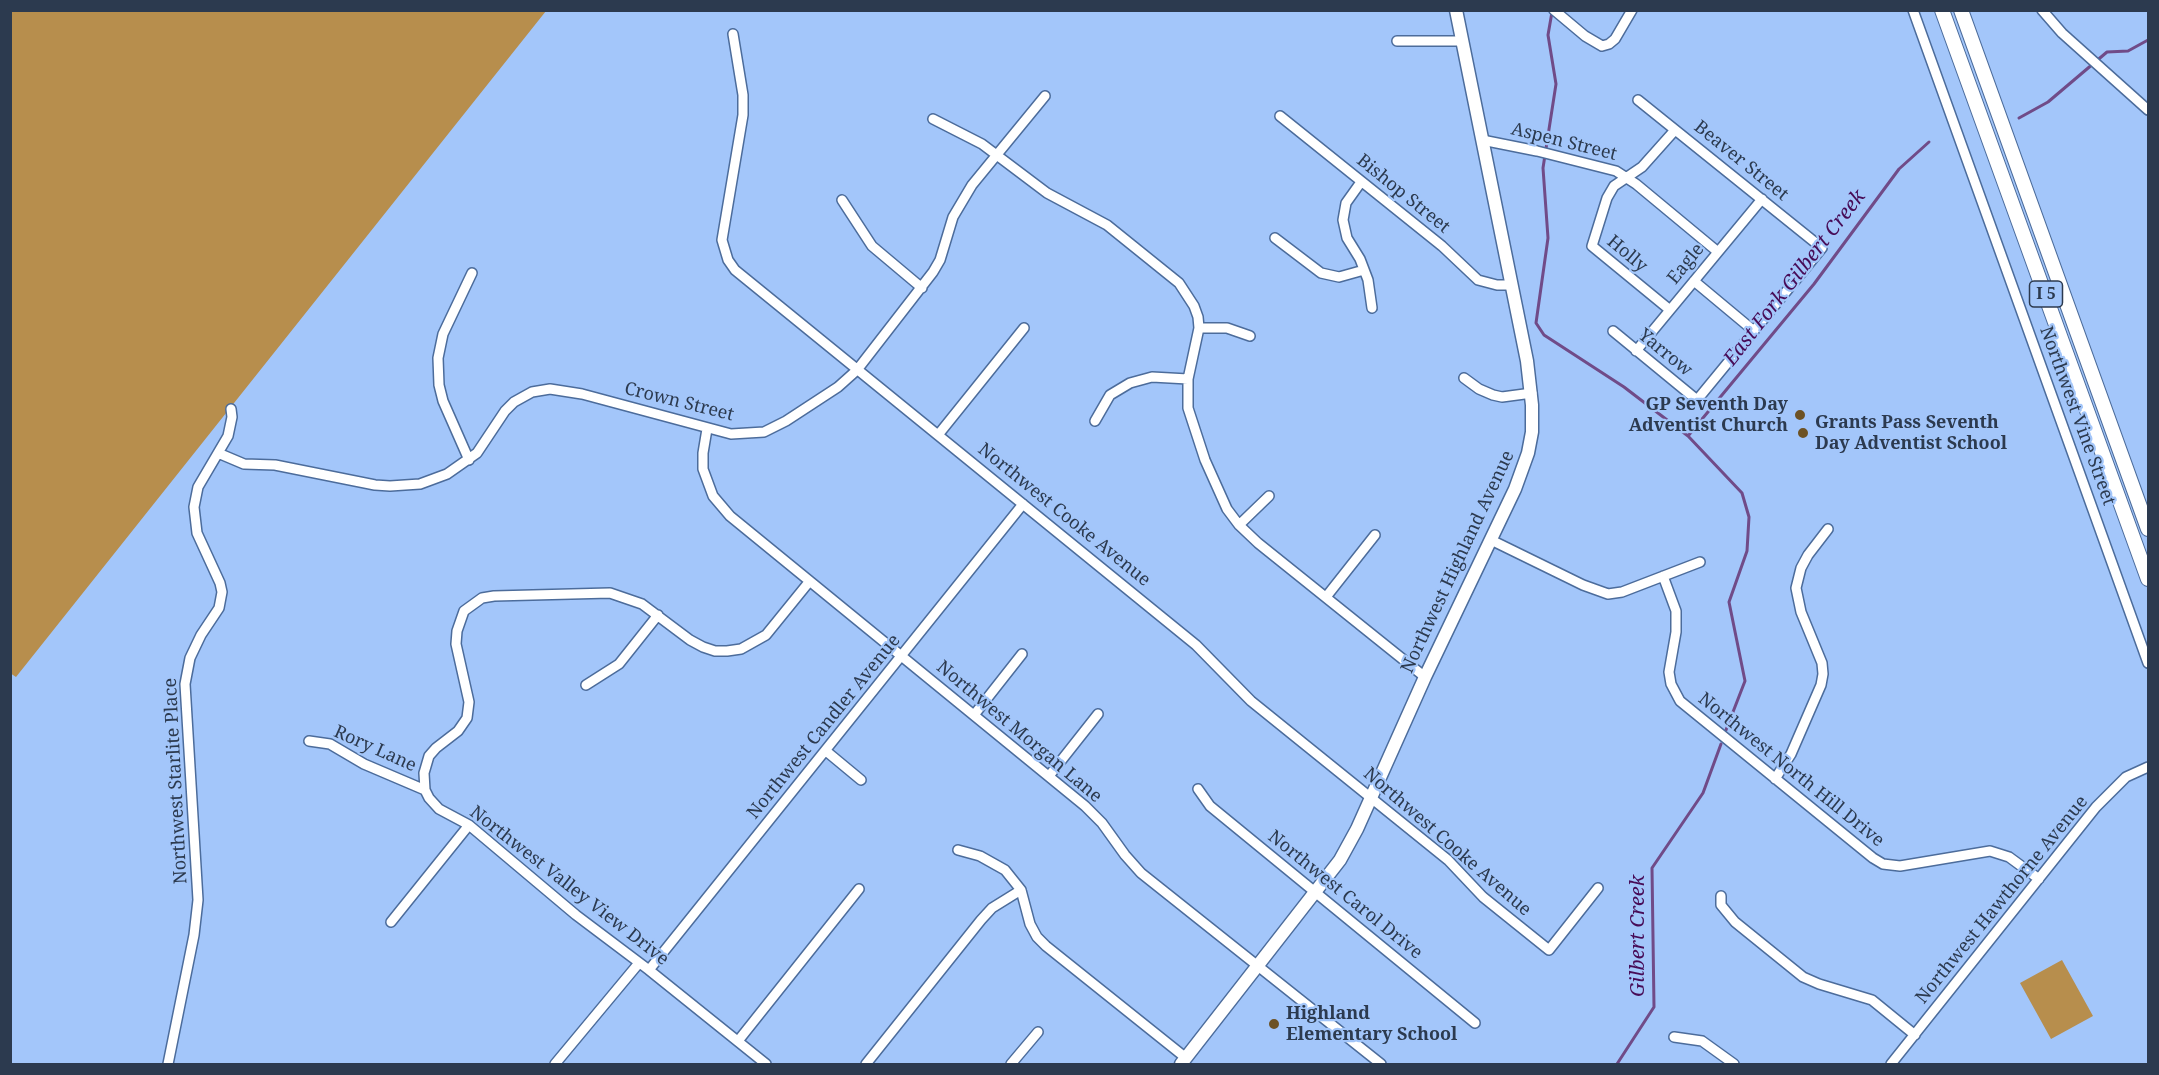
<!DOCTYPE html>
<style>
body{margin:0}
#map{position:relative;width:2159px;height:1075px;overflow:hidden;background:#a3c6fa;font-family:"Noto Serif",serif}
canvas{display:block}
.frame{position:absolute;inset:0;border:12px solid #2c3a4f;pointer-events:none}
</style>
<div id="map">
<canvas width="2159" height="1075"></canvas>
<div class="frame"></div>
</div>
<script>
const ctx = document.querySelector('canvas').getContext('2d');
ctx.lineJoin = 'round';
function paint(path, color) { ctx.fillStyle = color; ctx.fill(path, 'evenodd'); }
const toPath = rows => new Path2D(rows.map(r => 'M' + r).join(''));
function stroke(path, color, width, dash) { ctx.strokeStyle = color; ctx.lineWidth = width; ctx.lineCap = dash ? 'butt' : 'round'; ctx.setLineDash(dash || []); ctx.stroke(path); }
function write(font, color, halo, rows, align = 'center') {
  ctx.font = font + ' "Noto Serif",serif'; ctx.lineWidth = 4.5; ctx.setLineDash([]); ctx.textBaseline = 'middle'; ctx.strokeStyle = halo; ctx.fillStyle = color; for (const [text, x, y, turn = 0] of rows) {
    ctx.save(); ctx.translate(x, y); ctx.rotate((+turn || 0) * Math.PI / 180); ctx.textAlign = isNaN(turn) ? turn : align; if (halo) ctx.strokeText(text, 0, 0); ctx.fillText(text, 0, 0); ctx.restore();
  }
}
const green = toPath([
 [10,11,546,11,16,677,10,673],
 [2062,960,2093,1016,2051,1039,2020,983]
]);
const stream = toPath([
 [1552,12,1548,35,1556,84,1543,168,1548,238,1536,323,1544,335,1624,387,1688,436,1742,493,1749,517,1747,551,1729,602,1745,681,1726,730],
 [2019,118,2048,102,2107,52,2128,51,2148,40],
 [1688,436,1814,284,1899,169,1929,142],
 [1617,1064,1654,1007,1652,868,1703,793,1721,744]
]);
const minor = toPath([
 [1554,10,1585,36,1602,46,1609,44,1615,39,1632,10],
 [1913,10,2148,663],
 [2042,10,2062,33,2148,110],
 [733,34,743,95,743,115,722,240,728,260,735,270,1196,645,1251,701,1448,860,1483,897,1549,950,1598,888],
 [1397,41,1462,41],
 [1280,116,1442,246,1478,280,1497,285,1510,285],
 [933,119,982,144,1047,193,1107,225,1179,283,1194,306,1198,317,1199,328,1188,379,1188,408,1205,460,1227,509,1239,525,1258,543,1425,677],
 [1482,140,1537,151,1616,171,1636,184,1718,252],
 [1361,182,1346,203,1343,220,1347,238,1360,259,1368,280,1372,308],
 [842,200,872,246,922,288],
 [1275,238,1321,273,1339,277,1364,270],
 [1694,281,1754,331],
 [1670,310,1592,246,1607,198,1614,186,1642,167,1675,130],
 [1199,328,1227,328,1250,336],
 [1613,331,1697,400,1822,248,1638,100],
 [1636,351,1762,199],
 [1464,378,1479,389,1493,395,1502,397,1532,393],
 [1095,421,1110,395,1130,383,1152,377,1188,379],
 [707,429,703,453,703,469,713,496,730,516,1085,806,1102,823,1125,855,1141,873,1381,1064],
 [938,435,1024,328],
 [218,453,244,464,275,465,375,485,390,486,420,484,447,474,477,453,505,411,514,402,532,392,550,389,582,394,731,434,764,432,786,421,838,387,857,370,933,272,940,260,953,217,972,185,1045,96],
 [469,460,443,401,439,385,438,358,443,334,472,273],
 [1239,525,1269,496],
 [1491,540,1583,585,1608,594,1622,592,1700,562],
 [1663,576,1676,611,1676,632,1669,672,1671,684,1680,701,1873,858,1883,864,1900,866,1990,851,2009,857,2039,879],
 [1326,597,1375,535],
 [586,685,619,664,658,615],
 [974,715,1022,654],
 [309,741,330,744,364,764,425,790],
 [826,751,861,780],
 [1049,776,1098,714],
 [1775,779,1791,754,1821,685,1823,674,1822,663,1801,612,1796,588,1801,568,1808,555,1828,529],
 [1198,789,1210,806,1475,1023],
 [958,850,980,856,1005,870,1021,890,1030,924,1037,937,1046,946,1186,1058],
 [1721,896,1721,905,1735,922,1803,977,1819,984,1872,1000,1915,1035],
 [391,922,469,825],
 [649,970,1023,504],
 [1674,1037,1702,1041,1734,1064],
 [738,1041,859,889],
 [168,1064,194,935,198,900,185,684,190,658,201,635,219,608,222,592,220,583,197,533,194,507,198,487,228,436,232,417,231,409],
 [555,1064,639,963],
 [766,1064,649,970,576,915,469,825,439,809,429,798,425,790,424,773,429,756,436,748,458,731,467,718,469,702,456,644,457,631,464,611,482,598,494,596,610,593,642,604,690,640,703,647,715,651,727,651,741,649,766,635,809,582],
 [866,1064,981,920,992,908,1021,890],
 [1011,1064,1038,1032],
 [1891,1064,2096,807,2126,777,2148,767]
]);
const major = toPath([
 [1181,1064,1340,860,1357,829,1425,677,1515,489,1528,453,1532,432,1532,405,1527,361,1456,10]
]);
const highway = toPath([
 [1942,10,2148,579],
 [1961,10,2148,529]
]);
const markers = [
 [1800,415,6,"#6d5224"],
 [1803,433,6,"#6d5224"],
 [1274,1024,6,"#6d5224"]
];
const shields = [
 [2046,294,33]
];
const shieldNames = [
 ["I 5",2046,294]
];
const streetNames = [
 ["Aspen Street",1564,142,14],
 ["Beaver Street",1741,161,39],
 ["Bishop Street",1403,194,39],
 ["Holly",1627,254,40],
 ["Eagle",1686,264,-51],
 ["Yarrow",1665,353,39],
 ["Crown Street",679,402,14],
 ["Northwest Vine Street",2077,416,70],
 ["Northwest Cooke Avenue",1064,515,39],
 ["Northwest Highland Avenue",1458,562,-65],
 ["Northwest Candler Avenue",824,727,-51],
 ["Northwest Morgan Lane",1019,732,40],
 ["Rory Lane",375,749,24],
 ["Northwest North Hill Drive",1791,770,39],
 ["Northwest Starlite Place",176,781,-93],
 ["Northwest Cooke Avenue",1447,842,41],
 ["Northwest Valley View Drive",569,886,38],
 ["Northwest Carol Drive",1345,895,39],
 ["Northwest Hawthorne Avenue",2002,900,-51]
];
const poiNames = [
 ["GP Seventh Day",1788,405,"right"],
 ["Adventist Church",1788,426,"right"],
 ["Grants Pass Seventh",1815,423],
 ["Day Adventist School",1815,444],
 ["Highland",1286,1014],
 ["Elementary School",1286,1035]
];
const waterNames = [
 ["East Fork Gilbert Creek",1795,278,-52],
 ["Gilbert Creek",1638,936,-90]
];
paint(green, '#b78e4d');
stroke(stream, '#704b88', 3);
stroke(minor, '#4c6c9b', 12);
stroke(major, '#4c6c9b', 15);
stroke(highway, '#4c6c9b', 16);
stroke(minor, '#fff', 9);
stroke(major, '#fff', 12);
stroke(highway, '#fff', 14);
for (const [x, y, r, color] of markers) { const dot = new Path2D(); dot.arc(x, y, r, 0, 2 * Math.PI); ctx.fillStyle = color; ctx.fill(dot); stroke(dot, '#a3c6fa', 2); }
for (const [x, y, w] of shields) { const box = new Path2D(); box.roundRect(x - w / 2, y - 13, w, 26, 4.5); ctx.fillStyle = '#a3c6fa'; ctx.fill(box); stroke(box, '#2c3a4f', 1.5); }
write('bold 16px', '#2c3a4f', null, shieldNames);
write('18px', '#2c3a4f', '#a3c6fa', streetNames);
write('bold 18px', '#2c3a4f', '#a3c6fa', poiNames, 'left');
write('italic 20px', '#470c57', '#a3c6fa', waterNames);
</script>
